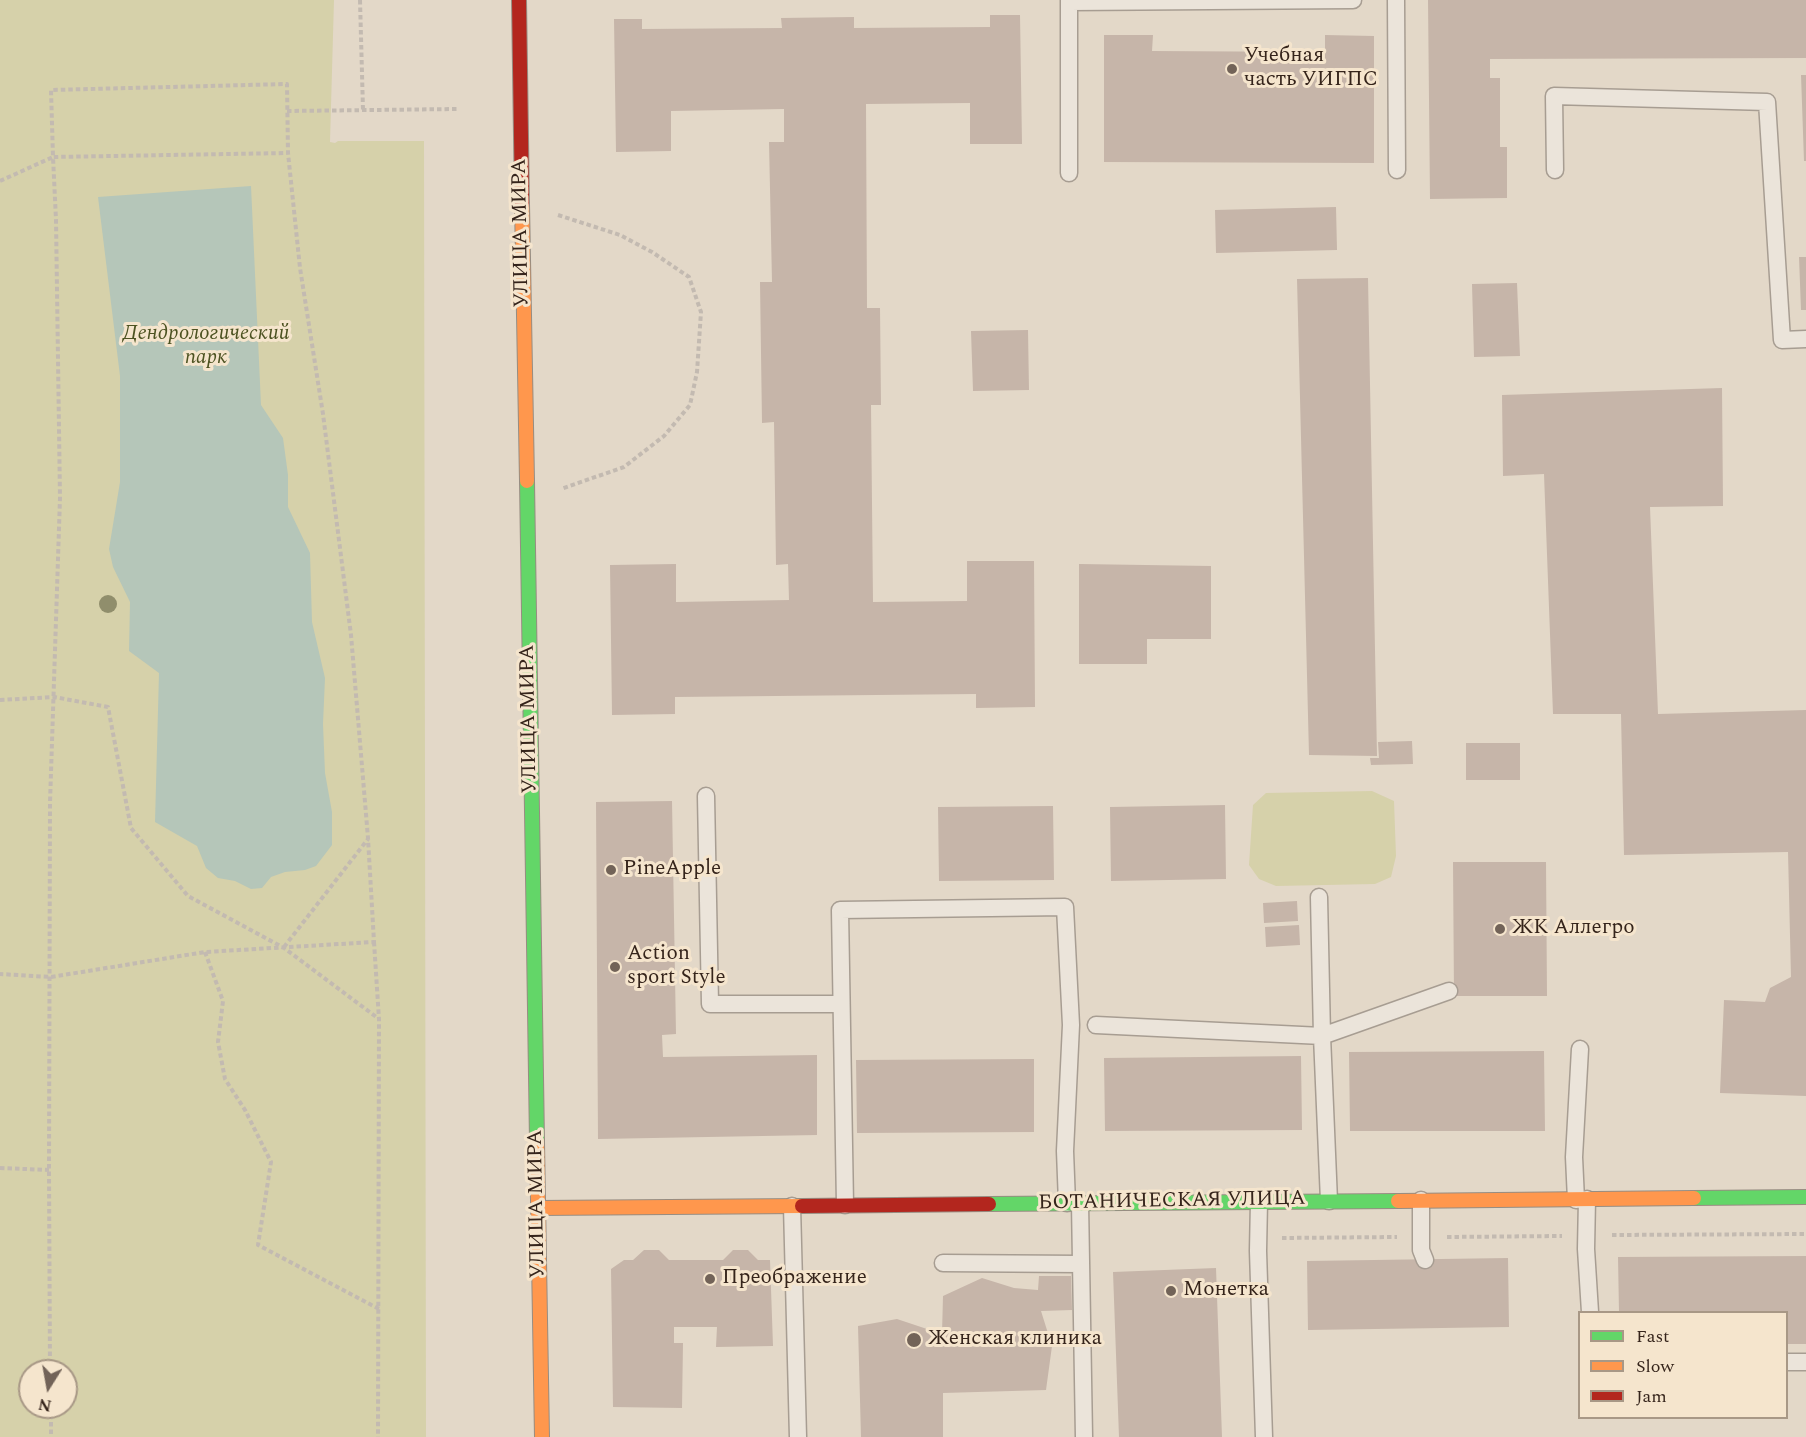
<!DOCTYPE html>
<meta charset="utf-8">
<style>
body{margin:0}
#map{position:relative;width:1806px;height:1437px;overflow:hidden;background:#e3d8c8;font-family:Spectral,serif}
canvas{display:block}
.legend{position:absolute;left:1578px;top:1311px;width:210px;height:108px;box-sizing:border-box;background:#f5e5cd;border:2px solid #a89886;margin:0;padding:8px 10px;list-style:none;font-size:18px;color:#35241b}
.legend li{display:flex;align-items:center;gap:12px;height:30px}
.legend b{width:30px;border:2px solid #a89886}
.north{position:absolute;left:18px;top:1359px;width:60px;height:60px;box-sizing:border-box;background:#f5e5cd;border:2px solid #a89886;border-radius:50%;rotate:191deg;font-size:16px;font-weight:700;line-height:24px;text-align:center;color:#35241b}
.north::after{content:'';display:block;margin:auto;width:21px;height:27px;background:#726358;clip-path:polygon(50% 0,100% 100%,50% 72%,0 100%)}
</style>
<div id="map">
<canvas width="1806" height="1437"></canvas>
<ul class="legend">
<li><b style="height:8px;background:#63d668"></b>Fast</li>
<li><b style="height:8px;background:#ff974d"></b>Slow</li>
<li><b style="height:8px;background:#b3261e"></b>Jam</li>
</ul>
<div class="north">N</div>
</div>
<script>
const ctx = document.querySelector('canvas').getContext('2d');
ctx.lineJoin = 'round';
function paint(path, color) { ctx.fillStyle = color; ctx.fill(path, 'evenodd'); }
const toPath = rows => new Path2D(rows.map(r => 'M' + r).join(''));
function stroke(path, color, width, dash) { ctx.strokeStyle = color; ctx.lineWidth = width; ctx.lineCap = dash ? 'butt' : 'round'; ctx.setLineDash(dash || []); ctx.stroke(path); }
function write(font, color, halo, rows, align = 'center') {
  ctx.font = font + ' Spectral,serif'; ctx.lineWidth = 6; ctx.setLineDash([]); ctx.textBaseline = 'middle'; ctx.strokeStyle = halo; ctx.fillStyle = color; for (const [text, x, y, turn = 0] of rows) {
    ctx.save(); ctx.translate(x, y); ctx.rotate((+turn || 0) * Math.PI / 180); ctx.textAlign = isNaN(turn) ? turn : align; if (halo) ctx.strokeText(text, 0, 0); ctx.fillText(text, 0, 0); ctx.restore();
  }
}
const green = toPath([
 [0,0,334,0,330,142,335,143,338,141,424,141,426,1437,0,1437],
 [30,1371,66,1371,66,1407,30,1407],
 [1372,791,1394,801,1396,856,1391,877,1375,884,1276,886,1259,879,1249,865,1253,805,1266,793]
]);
const water = toPath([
 [251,186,261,405,283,438,288,475,288,507,310,553,312,622,325,678,323,724,325,773,332,812,332,845,316,866,305,870,285,872,271,877,262,888,251,889,235,881,218,878,206,868,197,846,155,822,159,673,129,651,130,602,113,567,109,549,120,482,120,376,98,197]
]);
const building = toPath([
 [1428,0,1806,0,1806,58,1490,59,1490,78,1500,78,1500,147,1507,147,1507,198,1430,199],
 [990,15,1020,15,1022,144,970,144,970,103,866,104,867,308,880,308,881,405,871,405,873,602,967,601,967,561,1034,561,1035,707,976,708,976,694,675,697,675,714,612,715,610,565,676,564,676,602,789,600,788,564,776,565,774,422,762,423,760,282,772,282,769,142,784,142,784,109,671,111,671,151,616,152,614,19,642,19,642,29,782,28,781,18,854,17,854,28,990,27],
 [1104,35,1153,35,1152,51,1325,52,1325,35,1374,36,1374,163,1104,162],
 [1801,75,1806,75,1806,161,1804,161],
 [1336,207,1337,250,1216,253,1215,210],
 [1799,257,1806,257,1806,310,1801,310],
 [1368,278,1377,756,1309,755,1297,279],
 [1517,283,1520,356,1474,357,1472,284],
 [1028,330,1029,390,973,391,971,331],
 [1722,388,1723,506,1650,507,1658,714,1806,710,1806,1096,1720,1093,1724,1000,1765,1002,1770,988,1791,977,1788,852,1624,855,1621,714,1553,714,1544,474,1503,476,1502,395],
 [1079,564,1211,566,1211,639,1147,639,1147,664,1079,664],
 [1412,741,1413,764,1371,765,1370,758,1379,758,1378,742],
 [1466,743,1520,743,1520,780,1466,780],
 [672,801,676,1034,662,1035,663,1057,817,1055,817,1135,598,1139,596,802],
 [1225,805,1226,879,1111,881,1110,807],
 [1053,806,1054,880,939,881,938,807],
 [1453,862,1546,862,1547,996,1454,996],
 [1297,901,1298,921,1264,923,1263,903],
 [1299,925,1300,945,1266,947,1265,927],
 [1544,1051,1545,1131,1350,1131,1349,1052],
 [1301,1056,1302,1130,1105,1131,1104,1058],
 [1034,1059,1034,1132,857,1133,856,1060],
 [644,1250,659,1250,669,1260,723,1260,733,1250,748,1250,758,1260,770,1260,773,1346,716,1347,717,1327,674,1327,674,1343,683,1343,682,1408,613,1407,611,1269,624,1260,633,1260],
 [1806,1256,1806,1344,1786,1344,1786,1312,1619,1312,1618,1257],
 [1508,1258,1509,1327,1308,1330,1307,1261],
 [1216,1268,1222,1437,1119,1437,1113,1272],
 [1039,1276,1071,1276,1072,1310,1041,1311,1052,1346,1046,1390,943,1393,943,1437,861,1437,858,1326,897,1319,942,1334,943,1296,982,1278,1014,1288,1038,1290]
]);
const path = toPath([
 [360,0,363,110],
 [287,111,458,109],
 [0,181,53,157,51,90,287,84,288,153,300,268,323,414,351,635,368,838,374,942,205,952,51,977,0,974],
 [558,215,620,235,652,252,689,277,701,312,697,372,690,405,664,436,624,467,561,489],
 [0,700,54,697,108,707,131,828,188,896,284,948,379,1019],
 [374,942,379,1019,378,1437],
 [284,947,368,839],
 [205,952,223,1001,218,1042,225,1079,245,1110,271,1162,258,1245,379,1309],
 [0,1168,49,1170],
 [1612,1235,1806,1234],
 [1447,1237,1562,1236],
 [1282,1238,1397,1237],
 [50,1371,49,1170,50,803,60,498,56,220,53,157,288,153],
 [51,1407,51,1437]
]);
const lane = toPath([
 [1396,0,1397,170],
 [1069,2,1353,0],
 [1555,170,1554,96,1767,102,1782,340,1806,339],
 [1069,173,1069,0],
 [706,796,710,1004,841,1004],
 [1319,897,1322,1036,1329,1201],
 [1096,1025,1322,1036,1449,991],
 [1587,1199,1586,1249,1590,1312],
 [1421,1200,1421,1250,1425,1260],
 [1576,1200,1574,1157,1580,1049],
 [1259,1201,1258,1251,1264,1437],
 [1080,1203,1084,1437],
 [845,1205,840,910,1065,907,1071,1025,1065,1151,1067,1203],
 [792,1206,798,1437],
 [943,1263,1080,1264],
 [1786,1362,1806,1362]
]);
const fast = toPath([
 [527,481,537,1142],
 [1694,1198,1806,1197],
 [989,1204,1398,1201]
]);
const slow = toPath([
 [522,204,527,481],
 [537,1142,542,1437],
 [1398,1201,1694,1198],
 [538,1208,802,1206]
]);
const jam = toPath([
 [519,0,522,204],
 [802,1206,989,1204]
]);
const trees = [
 [108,604]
];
const markers = [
 [1232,69,6,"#726358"],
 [611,870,6,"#726358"],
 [1500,929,6,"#726358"],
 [615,967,6,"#726358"],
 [710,1279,6,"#726358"],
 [1171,1291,6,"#726358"],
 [914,1340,8,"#726358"]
];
const poiNames = [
 ["Учебная",1244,57],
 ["часть УИГПС",1244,81],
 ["PineApple",623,870],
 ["ЖК Аллегро",1512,929],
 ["Action",627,955],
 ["sport Style",627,979],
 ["Преображение",722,1279],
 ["Монетка",1183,1291],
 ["Женская клиника",928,1340]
];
const streetNames = [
 ["УЛИЦА МИРА",522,233,-91],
 ["УЛИЦА МИРА",530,719,-91],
 ["БОТАНИЧЕСКАЯ УЛИЦА",1172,1202,-1],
 ["УЛИЦА МИРА",538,1204,-91]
];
const parkNames = [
 ["Дендрологический",206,335],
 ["парк",206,359]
];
paint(green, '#d6d1aa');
paint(water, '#b5c6b9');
paint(building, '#c6b5a9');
stroke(lane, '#a79d92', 19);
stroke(fast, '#978d82', 16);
stroke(slow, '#978d82', 16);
stroke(jam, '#978d82', 16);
stroke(path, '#c3bab1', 4, [4.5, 3]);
stroke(lane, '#ebe4da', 16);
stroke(fast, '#63d668', 14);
stroke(slow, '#ff974d', 14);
stroke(jam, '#b3261e', 14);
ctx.fillStyle = '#908e6c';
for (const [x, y] of trees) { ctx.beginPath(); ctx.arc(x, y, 9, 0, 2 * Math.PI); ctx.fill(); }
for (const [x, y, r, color] of markers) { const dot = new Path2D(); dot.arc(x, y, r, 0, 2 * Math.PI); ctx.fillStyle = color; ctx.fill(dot); stroke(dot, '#f5e5cd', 2); }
write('21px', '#35241b', '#f5e5cd', poiNames, 'left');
write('21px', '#35241b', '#f5e5cd', streetNames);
write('italic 21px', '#4c5221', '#f5e5cd', parkNames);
</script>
